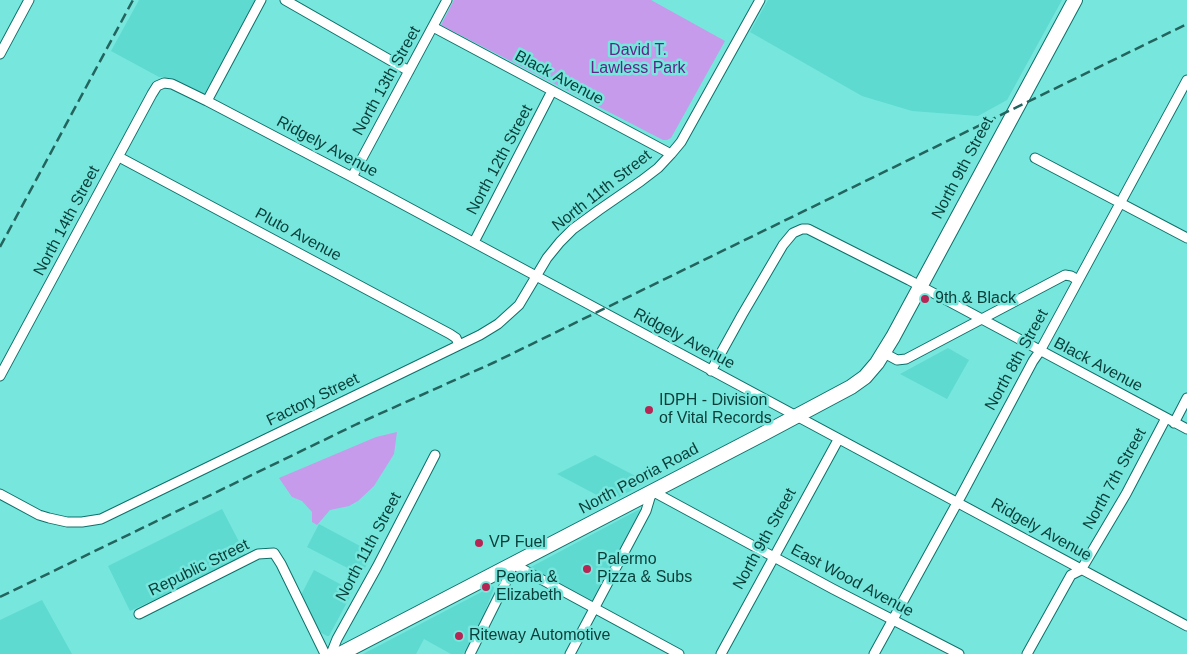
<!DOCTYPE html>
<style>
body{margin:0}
canvas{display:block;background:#77e6dc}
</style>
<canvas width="1187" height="654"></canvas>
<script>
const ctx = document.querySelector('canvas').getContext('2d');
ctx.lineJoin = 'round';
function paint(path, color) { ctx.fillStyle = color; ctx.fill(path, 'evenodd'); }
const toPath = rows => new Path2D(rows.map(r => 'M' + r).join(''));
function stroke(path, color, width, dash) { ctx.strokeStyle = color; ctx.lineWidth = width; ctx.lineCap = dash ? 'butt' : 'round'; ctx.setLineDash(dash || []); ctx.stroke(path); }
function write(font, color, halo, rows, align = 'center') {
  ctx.font = font + ' Arial,sans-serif'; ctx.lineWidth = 5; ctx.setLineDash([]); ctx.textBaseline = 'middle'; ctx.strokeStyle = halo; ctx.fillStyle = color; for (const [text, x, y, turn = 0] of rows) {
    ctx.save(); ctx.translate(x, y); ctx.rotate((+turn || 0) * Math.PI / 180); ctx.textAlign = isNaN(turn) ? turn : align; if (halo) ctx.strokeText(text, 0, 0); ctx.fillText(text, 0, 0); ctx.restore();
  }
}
const built = toPath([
 [139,0,255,0,204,95,163,77,159,77,111,51],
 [768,0,1062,0,1007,100,978,116,912,111,862,96,750,32],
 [948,348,969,360,947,399,900,374],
 [595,455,647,482,610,502,557,474],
 [222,509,247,557,130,611,108,566],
 [640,509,641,510,592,603,529,568],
 [319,524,373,553,361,575,307,547],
 [314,570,353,591,329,636,327,636,320,632,301,595],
 [493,586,494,588,477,632,463,654,451,654,424,639,416,654,363,654],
 [42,600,72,654,0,654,0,620]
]);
const green = toPath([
 [454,0,651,0,725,41,671,138,667,140,663,140,441,25],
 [397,432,394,454,374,486,358,501,349,506,330,510,317,525,312,522,312,512,302,501,292,497,279,478,376,437]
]);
const minor = toPath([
 [285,0,409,71],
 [433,27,671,154],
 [0,54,29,0],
 [207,101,261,0],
 [119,157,450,334,456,338,459,345],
 [1035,158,1187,238],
 [352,177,447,0],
 [474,242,552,91],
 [884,353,897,360,906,359,1065,275,1071,276,1078,280],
 [711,371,742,315,783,245,793,233,802,229,808,229,909,280,1187,429],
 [0,376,152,94,157,86,164,83,172,84,207,101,352,177,1187,626],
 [1174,423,1187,398],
 [0,494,39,515,49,518,67,522,82,522,101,519,480,335,498,324,519,305,547,258,560,242,573,229,599,210,641,181,658,168,671,154,681,142,760,0],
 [139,614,258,554,274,553,281,564,325,654],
 [331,654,337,639,377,567,435,455],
 [470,654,507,580,513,564,679,654],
 [570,654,646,511,652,491,833,589,959,654],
 [721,654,838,440],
 [874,654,962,494,1033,361,1040,351,1187,80],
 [1027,654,1071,575,1081,570,1126,494,1166,418]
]);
const primary = toPath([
 [340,654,761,435,851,387,865,377,877,363,893,337,1075,0]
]);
const rail = toPath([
 [0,247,133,0],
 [0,597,357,424,495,362,1187,24]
]);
const markers = [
 [925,299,5,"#b62654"],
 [649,410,5,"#b62654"],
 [479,543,5,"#b62654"],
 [587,569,5,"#b62654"],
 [486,587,5,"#b62654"],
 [459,636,5,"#b62654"]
];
const parkNames = [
 ["David T.",638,51],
 ["Lawless Park",638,69]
];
const streetNames = [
 ["Black Avenue",559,78,28],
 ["North 13th Street",387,81,-61],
 ["Ridgely Avenue",327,147,28],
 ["North 12th Street",500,160,-62],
 ["North 9th Street",963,168,-62],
 ["North 11th Street",602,191,-38],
 ["North 14th Street",67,221,-62],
 ["Pluto Avenue",298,235,28],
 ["Ridgely Avenue",684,339,28],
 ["North 8th Street",1017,360,-61],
 ["Black Avenue",1098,365,28],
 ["Factory Street",313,400,-26],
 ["North Peoria Road",639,479,-28],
 ["North 7th Street",1115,479,-61],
 ["Ridgely Avenue",1041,530,29],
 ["North 9th Street",765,539,-61],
 ["North 11th Street",369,547,-62],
 ["Republic Street",199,568,-26],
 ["East Wood Avenue",852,581,28]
];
const poiNames = [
 ["9th & Black",935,299],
 ["IDPH - Division",659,401],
 ["of Vital Records",659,419],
 ["VP Fuel",489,543],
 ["Palermo",597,560],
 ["Pizza & Subs",597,578],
 ["Peoria &",496,578],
 ["Elizabeth",496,596],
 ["Riteway Automotive",469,636]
];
paint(built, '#5edad1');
paint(green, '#c69beb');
stroke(minor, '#0c706a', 11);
stroke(primary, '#0c706a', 16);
stroke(minor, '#fff', 9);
stroke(primary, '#fff', 14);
stroke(rail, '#23645f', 2.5, [10, 5]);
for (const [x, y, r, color] of markers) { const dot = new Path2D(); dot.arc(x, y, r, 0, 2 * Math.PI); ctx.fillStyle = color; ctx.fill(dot); stroke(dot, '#77e6dc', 2); }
write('16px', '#602688', '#77e6dc', parkNames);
write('16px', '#093d39', '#77e6dc', streetNames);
write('16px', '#093d39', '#77e6dc', poiNames, 'left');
</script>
